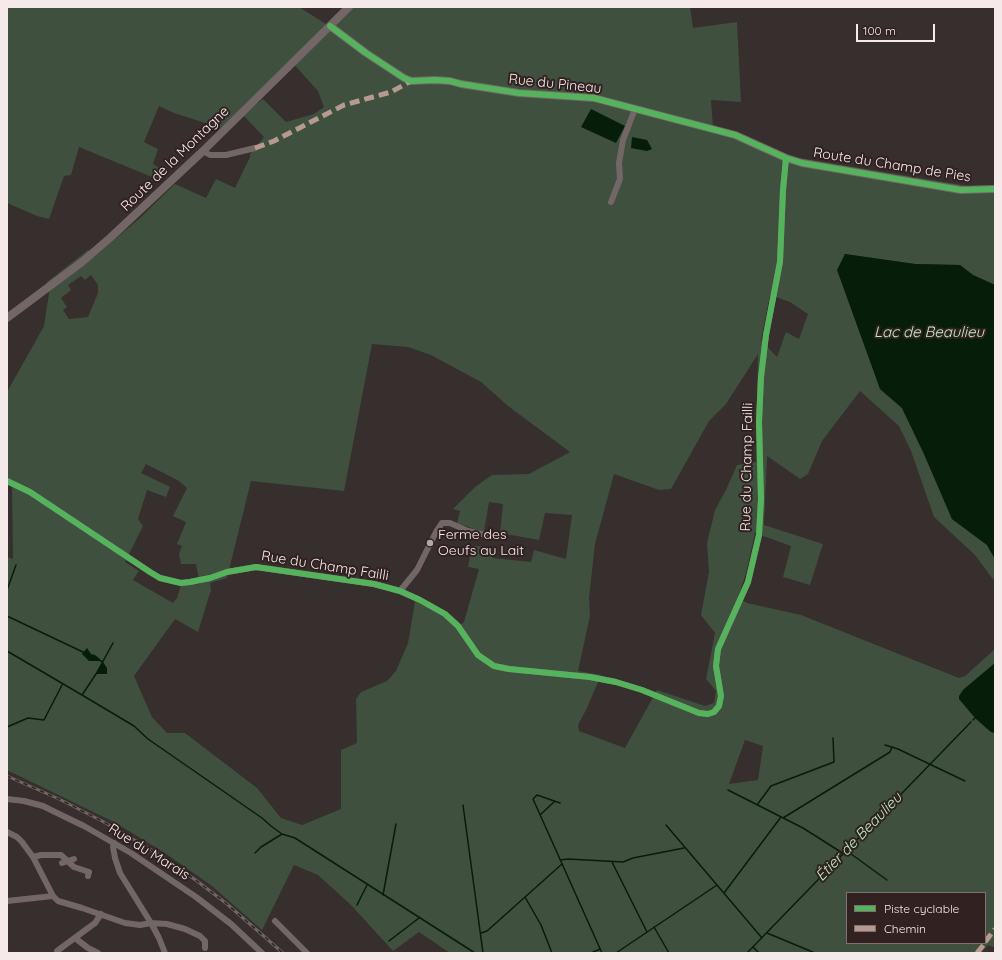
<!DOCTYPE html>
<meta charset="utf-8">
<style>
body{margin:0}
#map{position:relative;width:1002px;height:960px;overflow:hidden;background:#372e2e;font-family:Quicksand,sans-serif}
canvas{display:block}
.frame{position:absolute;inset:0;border:8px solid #f5e9ea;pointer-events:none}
.legend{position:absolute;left:846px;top:892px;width:140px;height:52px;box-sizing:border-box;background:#312121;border:1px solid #7f7171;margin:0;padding:5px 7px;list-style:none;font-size:12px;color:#f5e9ea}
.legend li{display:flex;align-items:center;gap:8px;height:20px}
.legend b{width:20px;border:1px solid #7f7171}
.scale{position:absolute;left:856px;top:24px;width:79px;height:18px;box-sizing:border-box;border:2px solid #f5e9ea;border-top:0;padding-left:5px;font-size:12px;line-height:14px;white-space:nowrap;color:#f5e9ea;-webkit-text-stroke:3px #312121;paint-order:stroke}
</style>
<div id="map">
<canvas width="1002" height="960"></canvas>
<div class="frame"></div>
<ul class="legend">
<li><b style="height:5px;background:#56b35d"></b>Piste cyclable</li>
<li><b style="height:5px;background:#b69a8f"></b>Chemin</li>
</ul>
<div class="scale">100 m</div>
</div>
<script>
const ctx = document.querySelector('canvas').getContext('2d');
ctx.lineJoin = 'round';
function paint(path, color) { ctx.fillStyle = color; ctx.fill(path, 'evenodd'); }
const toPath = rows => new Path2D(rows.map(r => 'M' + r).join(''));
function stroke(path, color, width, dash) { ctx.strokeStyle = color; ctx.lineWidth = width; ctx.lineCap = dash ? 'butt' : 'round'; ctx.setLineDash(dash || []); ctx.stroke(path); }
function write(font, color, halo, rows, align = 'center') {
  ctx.font = font + ' Quicksand,sans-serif'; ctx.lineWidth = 4; ctx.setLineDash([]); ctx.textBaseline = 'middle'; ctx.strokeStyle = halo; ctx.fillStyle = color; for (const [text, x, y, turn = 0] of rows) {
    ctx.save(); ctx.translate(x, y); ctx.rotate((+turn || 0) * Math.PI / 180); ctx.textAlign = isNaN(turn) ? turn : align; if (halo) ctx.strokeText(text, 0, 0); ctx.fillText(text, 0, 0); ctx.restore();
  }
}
const green = toPath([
 [7,7,299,7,326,24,343,7,690,7,693,28,737,22,741,102,711,100,713,127,787,156,968,186,995,185,995,285,973,275,960,265,915,264,844,254,880,389,902,408,924,454,952,519,987,545,995,559,995,582,975,555,934,517,911,451,899,426,860,391,822,441,808,474,800,479,767,456,764,525,823,544,810,585,783,577,791,546,755,533,746,573,738,598,747,603,801,615,959,678,965,676,995,649,995,663,963,690,975,718,991,732,995,732,995,948,988,945,981,953,450,953,419,932,393,951,351,905,318,875,294,865,262,930,212,886,165,853,114,822,7,770,7,557,13,559,12,487,7,485,7,392,44,326,49,293,47,282,88,250,94,257,140,218,175,184,206,198,216,179,235,188,250,157,250,154,264,137,243,115,263,99,286,122,314,114,324,107,318,91,290,60,221,128,174,113,159,106,144,142,158,149,153,164,163,170,159,180,79,147,71,175,64,176,49,219,37,216,7,203],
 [91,275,98,285,98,293,88,317,69,319,63,310,67,307,61,298,71,290,68,285,81,276,85,280],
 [770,295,790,302,808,314,799,339,786,332,777,357,761,340],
 [372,344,408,347,431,355,481,382,508,406,570,452,529,474,492,475,475,487,453,509,460,511,457,523,474,529,484,531,489,502,503,504,500,533,539,540,545,513,572,515,566,559,534,550,531,562,493,558,492,547,472,546,468,567,479,569,464,622,456,628,442,615,426,606,415,601,408,643,396,671,387,681,361,692,356,699,357,743,341,750,341,809,302,825,281,818,257,788,185,733,167,733,152,717,134,676,175,619,198,632,211,590,210,583,227,578,251,481,344,491],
 [758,354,756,462,737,465,726,490,715,510,707,543,709,572,701,615,715,633,706,679,716,691,714,703,705,706,657,690,625,748,579,731,578,725,587,708,601,675,578,671,590,616,589,598,595,544,614,474,659,490,671,489,709,421,726,404],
 [146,464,179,481,187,488,173,516,186,522,177,544,182,546,179,554,181,564,196,564,200,584,181,585,177,598,173,603,133,580,139,571,125,562,143,526,138,519,147,490,166,497,170,487,141,473],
 [745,740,763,746,758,780,729,784],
 [847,893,985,893,985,943,847,943]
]);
const water = toPath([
 [591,109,625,126,616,143,581,127],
 [632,137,647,140,652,149,647,151,631,148],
 [845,254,915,264,960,265,973,275,995,285,995,559,987,545,952,519,924,454,902,408,880,389,837,270],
 [87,648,91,654,95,655,100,659,99,661,89,661,82,654],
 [103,662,107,668,107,674,96,674],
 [995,663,995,732,994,733,991,732,975,718,959,699,959,696,963,690]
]);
const stream = toPath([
 [7,590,16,565],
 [7,616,85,653],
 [7,651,82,695,134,726,148,739,262,818,271,826,282,834,295,838,475,953],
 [99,660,103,662],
 [82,695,96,674,113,643],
 [973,720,975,718],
 [7,727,28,718,44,720,62,685],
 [885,745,898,749,965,781],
 [728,790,803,828,844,854],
 [560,803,537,795,533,799,602,953],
 [463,805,483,953],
 [757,805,771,786,834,762,833,738],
 [540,815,555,801],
 [783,818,890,752,892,747],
 [666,825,762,938],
 [847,851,887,880],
 [255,853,261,847,282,834],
 [560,860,568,859,623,862,633,858,684,848],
 [612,862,647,932],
 [724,893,781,817],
 [383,895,396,824],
 [525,897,541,925,552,953],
 [357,905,367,885],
 [654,927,669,953],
 [481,933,487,931,562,864],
 [767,933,815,953],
 [389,941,419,918],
 [753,947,759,953],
 [591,953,600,949],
 [616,953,717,885],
 [747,953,971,722]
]);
const minor = toPath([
 [203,151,210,155,226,155,255,148],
 [611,202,620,179,619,163,623,140,635,109],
 [7,481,30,492,150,572,160,578,181,583,190,582,210,578,227,572,256,567,374,584,389,588,400,591,420,600,445,614,458,626,478,655,494,666,509,669,590,677,616,682,642,690,699,713,708,714,714,712,719,706,721,696,716,666,718,649,748,582,759,535,761,499,759,422,761,377,766,335,780,262,783,190,786,158],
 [400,591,417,570,436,532,442,523,450,523,468,531,487,535],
 [7,799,24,801,43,806,55,812,84,826,131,853,196,897,231,924,262,953],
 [7,832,17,837,22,842,33,857,53,896,58,901,82,908,125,923,140,925,151,923,167,924,185,929,200,936,205,941,205,948],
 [114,843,113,847,115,858,120,873,151,923,159,938,165,953],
 [33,857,41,855,61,855,74,867,89,872,88,876],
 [62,863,74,859],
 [7,901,53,896],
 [275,921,307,953],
 [75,938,88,948,98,953],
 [57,953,57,951,95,923,101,914]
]);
const tertiary = toPath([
 [330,26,366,53,404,78,411,81,435,80,450,81,461,84,519,93,594,98,735,135,786,158,802,163,961,190,995,189],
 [7,318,82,262,110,238,203,151,349,7]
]);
const rail = toPath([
 [7,776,59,799,102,821,160,855,197,881,227,904,283,953]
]);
const quiet = toPath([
 [255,148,274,141,344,105,391,92,411,81],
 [985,942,995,929],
 [977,953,985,943]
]);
const cycleway = toPath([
 [330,26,366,53,404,78,411,81,435,80,450,81,461,84,519,93,594,98,735,135,786,158,802,163,961,190,995,189],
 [7,481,30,492,150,572,160,578,181,583,190,582,210,578,227,572,256,567,374,584,389,588,400,591,420,600,445,614,458,626,478,655,494,666,509,669,590,677,616,682,642,690,699,713,708,714,714,712,719,706,721,696,716,666,718,649,748,582,759,535,761,499,759,422,761,377,766,335,780,262,783,190,786,158]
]);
const markers = [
 [430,543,4,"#b2a8a8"]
];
const streetNames = [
 ["Rue du Pineau",555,84,6],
 ["Route de la Montagne",175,159,-44],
 ["Route du Champ de Pies",892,165,9],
 ["Rue du Champ Failli",747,467,-89],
 ["Rue du Champ Failli",325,566,9],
 ["Rue du Marais",149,852,32]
];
const poiNames = [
 ["Ferme des",438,535],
 ["Oeufs au Lait",438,551]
];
const waterNames = [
 ["Lac de Beaulieu",929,332],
 ["Étier de Beaulieu",859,837,-46]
];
paint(green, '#3f503f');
paint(water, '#051d09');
stroke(stream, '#051d09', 1.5);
stroke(minor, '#736667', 6);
stroke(tertiary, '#736667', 8);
stroke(rail, '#6e6565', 3);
stroke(rail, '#312121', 1.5, [4.5]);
stroke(quiet, '#b69a8f', 5, [10, 5]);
stroke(cycleway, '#56b35d', 6);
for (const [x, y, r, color] of markers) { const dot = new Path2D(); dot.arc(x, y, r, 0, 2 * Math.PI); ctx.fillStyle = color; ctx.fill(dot); stroke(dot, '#312121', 1.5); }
write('14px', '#f5e9ea', '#312121', streetNames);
write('14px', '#f5e9ea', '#312121', poiNames, 'left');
write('italic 15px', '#b9efbf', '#312121', waterNames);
</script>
